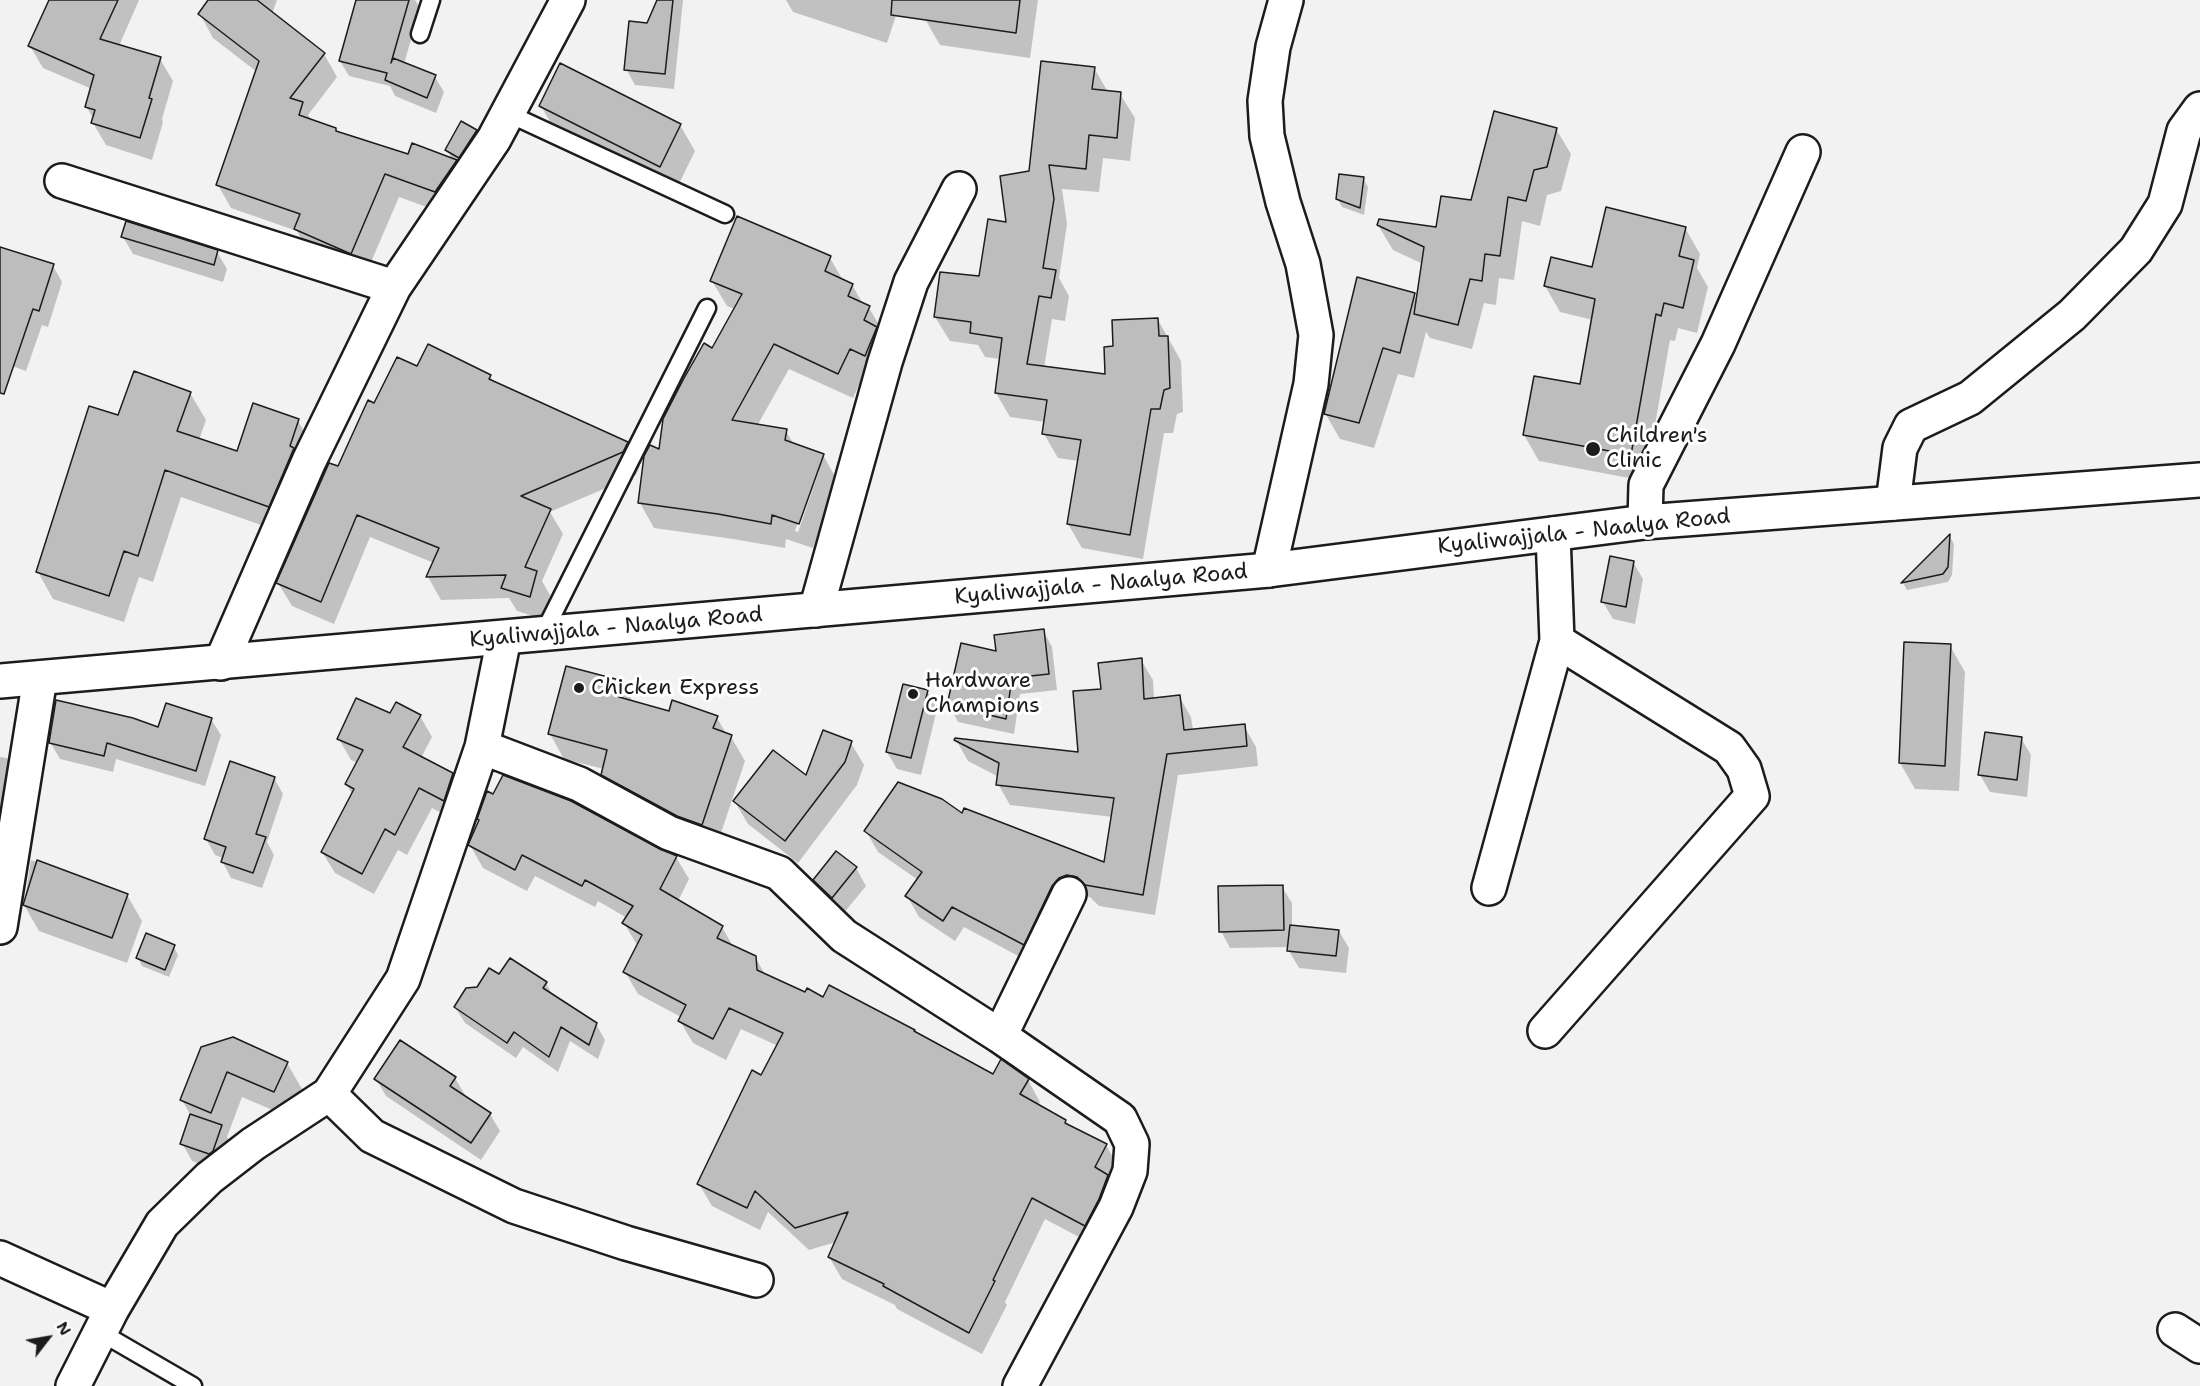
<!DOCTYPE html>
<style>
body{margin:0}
#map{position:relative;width:2200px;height:1386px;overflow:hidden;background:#f2f2f2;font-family:"Shantell Sans",sans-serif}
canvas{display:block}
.north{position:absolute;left:18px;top:1308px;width:60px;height:60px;-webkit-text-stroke:4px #fff;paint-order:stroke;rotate:59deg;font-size:16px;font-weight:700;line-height:24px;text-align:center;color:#1c1c1c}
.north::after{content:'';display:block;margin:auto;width:21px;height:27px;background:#1c1c1c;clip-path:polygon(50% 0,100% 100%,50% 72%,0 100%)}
</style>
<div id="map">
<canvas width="2200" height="1386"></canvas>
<div class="north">N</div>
</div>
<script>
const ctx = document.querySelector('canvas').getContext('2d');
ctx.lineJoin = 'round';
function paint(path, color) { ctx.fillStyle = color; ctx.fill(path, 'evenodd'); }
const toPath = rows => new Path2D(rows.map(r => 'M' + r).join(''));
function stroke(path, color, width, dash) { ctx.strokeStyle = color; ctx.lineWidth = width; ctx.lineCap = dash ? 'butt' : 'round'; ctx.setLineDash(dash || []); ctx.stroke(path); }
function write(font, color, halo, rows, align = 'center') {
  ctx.font = font + ' "Shantell Sans",sans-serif'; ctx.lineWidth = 6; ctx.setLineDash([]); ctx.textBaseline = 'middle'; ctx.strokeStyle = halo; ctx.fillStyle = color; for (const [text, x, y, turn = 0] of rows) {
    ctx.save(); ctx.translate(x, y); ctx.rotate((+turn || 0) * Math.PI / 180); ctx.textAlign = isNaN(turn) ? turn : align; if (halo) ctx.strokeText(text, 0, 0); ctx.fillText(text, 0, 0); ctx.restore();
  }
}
const shadow = toPath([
 [50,0,139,0,119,46,160,59,173,81,162,119,163,122,152,160,106,145,93,123,94,120,86,106,92,89,43,68,30,46],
 [210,0,277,0,272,14,324,54,337,77,308,115,312,121,335,130,337,133,409,156,452,159,447,150,461,123,476,131,481,140,464,165,456,161,470,184,449,215,399,197,365,276,309,253,297,231,231,208,218,185,257,72,213,38,200,14],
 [358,0,415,0,420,8,404,64,435,77,444,92,436,113,395,96,390,86,349,76,340,61],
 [659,0,683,0,674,89,635,85,626,69],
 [786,0,901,0,887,43,793,12],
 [928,0,1038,0,1030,58,940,45,925,19],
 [1094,68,1108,92,1120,94,1135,118,1130,161,1103,158,1099,192,1062,189,1067,224,1059,278,1069,296,1065,321,1052,319,1044,368,1106,376,1114,348,1158,320,1181,361,1183,412,1177,414,1173,433,1164,433,1143,559,1082,548,1068,524,1079,461,1058,458,1044,434,1045,422,1010,417,996,393,1001,359,985,357,978,345,950,341,935,317,980,278,1008,224,1030,173],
 [541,106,680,125,695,151,675,192,556,132],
 [1556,129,1571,154,1561,191,1547,195,1540,226,1522,221,1514,280,1499,278,1496,305,1484,303,1472,349,1430,338,1426,332,1414,378,1398,374,1374,448,1340,439,1325,413,1414,294,1417,300,1423,264,1393,250,1378,225,1438,229],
 [1363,178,1368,187,1364,215,1342,207,1337,198],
 [1685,228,1700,254,1697,268,1708,287,1697,333,1678,328,1675,341,1670,340,1645,481,1539,461,1524,435,1581,386,1593,320,1560,312,1545,286,1593,269],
 [123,237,217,252,227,269,223,282,133,254],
 [830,258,844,282,852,285,863,304,869,308,884,333,879,380,864,374,853,398,789,369,757,426,786,431,794,445,823,455,837,480,813,548,786,539,785,548,733,539,654,528,640,503,660,452,735,309,727,306,712,281],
 [816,471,819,471,798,532,795,531],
 [0,264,53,266,62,282,48,327,42,325,26,371,0,362],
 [417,368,490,376,494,383,627,443,640,466,636,475,550,512,563,534,542,581,550,595,543,619,517,611,509,598,441,600,428,577,434,563,370,537,334,624,292,606,278,583,375,405],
 [190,393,206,420,199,440,238,453,298,421,314,448,284,533,181,497,153,582,139,577,124,622,53,599,38,572,119,417],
 [1950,537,1954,544,1952,575,1948,582,1907,590,1903,583],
 [1633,562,1643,579,1635,624,1613,619,1603,602],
 [1043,630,1052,647,1057,690,1020,694,1014,734,958,722,949,705,998,653],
 [1950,646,1965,672,1959,791,1915,789,1900,763],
 [1141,660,1153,680,1154,699,1179,696,1191,717,1193,730,1244,726,1256,747,1258,766,1178,775,1155,915,1099,906,1090,897,1080,896,1035,965,964,927,955,941,919,917,907,896,918,880,878,852,866,831,962,815,1105,864,1113,817,1010,805,998,784,999,777,968,761,956,740,1080,754,1103,691],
 [622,682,633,702,670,713,717,718,727,735,731,737,745,761,716,848,617,799,602,774,604,769,564,759,550,734],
 [927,691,937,709,921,775,897,769,887,752],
 [391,715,420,716,432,737,421,758,452,774,464,796,456,821,432,808,407,855,398,850,374,894,335,873,322,852,353,795,346,784,358,763,351,760,339,739],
 [211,719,221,735,205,786,116,759,113,772,60,759,50,742,159,729],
 [2021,738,2031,755,2027,797,1990,792,1980,775],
 [851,743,864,765,857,785,798,863,748,824,735,802,806,778],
 [0,757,7,758,21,781,0,910],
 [274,778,283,794,267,842,274,855,262,888,231,878,222,861,223,858,215,855,206,839],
 [470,845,659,851,676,857,689,879,678,901,722,927,734,948,755,957,766,976,993,1076,1028,1080,1040,1102,1038,1106,1065,1121,1068,1126,1106,1145,1119,1168,1098,1247,1045,1219,1005,1302,1007,1305,982,1354,897,1309,895,1305,842,1279,829,1257,836,1242,809,1250,768,1212,760,1230,712,1206,699,1184,778,1046,741,1029,726,1060,693,1043,680,1021,681,1017,638,994,625,972,637,945,624,923,627,918,598,901,595,907,535,876,527,891,483,868],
 [31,860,127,895,142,921,127,963,39,931,24,905],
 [856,868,866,886,843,914,825,898,815,880],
 [1282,887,1292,903,1292,926,1339,931,1349,948,1346,973,1299,968,1289,951,1289,947,1230,948,1221,931],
 [174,947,178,955,169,977,142,966,138,958],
 [500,976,546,983,553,996,596,1024,605,1040,598,1059,570,1041,558,1072,523,1047,516,1058,465,1023,455,1007,477,989],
 [203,1048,287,1063,302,1089,289,1117,242,1097,227,1137,231,1144,219,1171,192,1161,182,1143,191,1116,182,1100],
 [455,1078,465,1095,464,1097,490,1114,500,1131,481,1160,386,1096,376,1079]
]);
const building = toPath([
 [49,0,118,0,100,39,161,57,149,98,152,99,140,138,91,123,95,110,85,107,94,75,28,46,49,0],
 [208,0,257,0,325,53,290,98,303,102,299,115,336,128,336,131,408,154,412,143,457,160,435,192,385,174,351,254,294,229,300,214,216,185,259,61,198,14,208,0],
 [356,0,409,0,391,63,393,58,436,75,427,98,385,80,387,73,339,61,356,0],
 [657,0,673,0,665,74,624,70,629,21,647,23,657,0],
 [892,0,1020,0,1016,33,891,15,892,0],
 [1041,61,1095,67,1092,89,1121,92,1117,138,1089,135,1086,169,1049,165,1054,199,1043,268,1056,270,1051,298,1039,296,1027,364,1105,374,1104,347,1113,346,1112,320,1158,318,1159,336,1168,336,1170,388,1164,390,1160,409,1151,409,1130,535,1067,524,1081,440,1042,434,1047,400,995,393,1002,338,970,333,971,322,934,317,940,272,979,276,988,219,1006,222,1000,176,1029,171,1041,61],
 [560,63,681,124,660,167,539,106,560,63],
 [1494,111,1557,128,1547,167,1534,170,1526,201,1508,197,1500,256,1485,254,1482,281,1470,279,1458,325,1414,314,1424,247,1377,225,1379,219,1436,227,1441,196,1471,200,1494,111],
 [461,121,477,130,459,158,445,150,461,121],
 [1339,174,1364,177,1360,208,1336,199,1339,174],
 [1606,207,1686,227,1679,256,1694,260,1683,308,1664,303,1661,316,1656,314,1631,455,1523,435,1534,376,1580,384,1595,299,1544,286,1551,257,1592,267,1606,207],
 [737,216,831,256,825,271,853,284,848,296,870,306,864,320,877,327,865,356,850,349,838,374,774,344,732,420,787,429,785,440,824,454,799,524,772,515,771,524,718,514,638,503,644,456,650,445,659,449,663,419,683,380,704,343,712,348,742,294,710,281,737,216],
 [126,221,218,250,214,265,121,237,126,221],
 [0,247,54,264,39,311,33,309,4,394,0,393,0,247],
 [1357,277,1415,293,1400,353,1383,348,1359,423,1324,414,1357,277],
 [428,344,491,375,489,379,628,442,623,452,521,496,551,509,525,567,537,571,530,597,501,588,506,575,426,577,439,548,357,515,321,602,276,583,329,463,338,466,368,400,374,403,397,357,417,366,428,344],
 [134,371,191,392,177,431,237,451,253,403,299,419,290,446,294,448,269,507,165,470,138,556,124,551,109,596,36,572,89,406,118,415,134,371],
 [1950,534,1948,567,1943,574,1901,583,1950,534],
 [1610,556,1634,561,1626,607,1601,602,1610,556],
 [1044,629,1049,674,1012,678,1006,719,947,705,961,643,996,651,994,635,1044,629],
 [1904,642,1951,644,1945,766,1899,763,1904,642],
 [1142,658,1144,699,1180,695,1184,730,1245,724,1247,746,1167,754,1143,895,1085,885,1077,877,1067,875,1059,878,1052,886,1024,945,952,907,943,921,905,896,922,872,864,831,898,782,942,799,962,813,964,808,1104,862,1114,798,996,785,999,763,954,740,955,738,1078,752,1073,691,1101,689,1098,663,1142,658],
 [566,666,623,681,619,697,669,711,672,700,718,716,713,728,732,735,702,825,677,816,601,775,607,750,548,734,566,666],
 [903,684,928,690,911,758,886,752,903,684],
 [356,698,390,713,396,702,421,715,403,747,453,773,444,801,419,788,395,835,385,829,362,874,321,852,354,789,345,784,363,750,337,739,356,698],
 [56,700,133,718,158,727,166,703,212,718,196,771,107,743,104,756,49,743,56,700],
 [823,730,852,741,845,762,785,841,733,801,773,750,806,775,823,730],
 [1985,732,2022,737,2017,780,1978,775,1985,732],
 [230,761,275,777,256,834,266,837,253,873,221,862,226,847,204,839,230,761],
 [503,775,571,801,660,849,677,856,660,889,723,926,717,938,756,956,757,970,805,992,807,988,823,997,829,985,915,1030,914,1031,993,1074,1001,1059,1029,1079,1020,1094,1066,1120,1065,1123,1107,1144,1095,1167,1108,1175,1099,1199,1085,1226,1032,1198,993,1280,995,1281,969,1333,883,1286,884,1284,828,1257,848,1212,795,1228,755,1191,747,1208,697,1184,752,1070,761,1075,783,1033,729,1008,713,1039,678,1021,686,1005,623,972,642,935,622,923,633,906,585,880,582,886,522,855,515,870,468,845,479,820,477,819,487,791,493,794,503,775],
 [836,851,857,867,832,898,813,880,836,851],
 [37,860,128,894,112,938,23,905,37,860],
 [1283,885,1284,930,1219,932,1218,886,1283,885],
 [1290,925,1339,930,1336,956,1287,951,1290,925],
 [146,933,175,945,165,970,136,958,146,933],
 [510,958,547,982,543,988,597,1023,589,1045,561,1027,549,1057,514,1032,507,1043,454,1007,466,988,477,987,489,968,499,974,510,958],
 [233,1037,288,1062,274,1092,227,1072,211,1113,180,1100,201,1047,233,1037],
 [400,1040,456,1077,450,1086,491,1113,471,1143,374,1079,400,1040],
 [190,1114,222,1125,213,1151,209,1154,180,1144,190,1114]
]);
const lane = toPath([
 [420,34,431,0],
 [507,113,725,214],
 [543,634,707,308],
 [100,1332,193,1386]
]);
const street = toPath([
 [62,181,394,287],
 [1893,503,1900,448,1911,426,1970,398,2072,315,2136,250,2165,204,2184,131,2200,109],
 [1645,522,1646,485,1718,344,1803,152],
 [1269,570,1311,384,1316,335,1303,264,1283,202,1267,136,1265,101,1273,47,1286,0],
 [816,610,885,362,911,282,959,189],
 [221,663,309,461,394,287,494,139,568,0],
 [482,747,579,784,669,833,779,873,844,936,1000,1036,1120,1119,1132,1144,1130,1171,1116,1207,1020,1386],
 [1489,888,1557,641],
 [0,927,40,678],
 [1545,1031,1752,796,1744,769,1729,748,1557,641,1553,534],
 [1000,1036,1069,894],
 [329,1094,372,1136,514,1206,626,1243,756,1280],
 [0,1258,112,1309],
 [2175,1330,2200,1346],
 [73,1386,112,1309,162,1224,209,1178,253,1144,329,1094,403,979,482,747,504,638]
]);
const secondary = toPath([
 [0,681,1269,570,1645,522,2200,480]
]);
const markers = [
 [1593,449,8,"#1c1c1c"],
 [579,688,6,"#1c1c1c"],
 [913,694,6,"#1c1c1c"]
];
const poiNames = [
 ["Children's",1606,436],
 ["Clinic",1606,461],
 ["Hardware",925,681],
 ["Champions",925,706],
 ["Chicken Express",591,688]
];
const streetNames = [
 ["Kyaliwajjala - Naalya Road",1584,532,-6],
 ["Kyaliwajjala - Naalya Road",1101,585,-5],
 ["Kyaliwajjala - Naalya Road",616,628,-5]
];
paint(shadow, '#0003');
paint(building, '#bdbdbd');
stroke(building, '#1c1c1c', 1.5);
stroke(lane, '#1c1c1c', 21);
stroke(street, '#1c1c1c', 38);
stroke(secondary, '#1c1c1c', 38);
stroke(lane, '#fff', 16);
stroke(street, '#fff', 33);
stroke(secondary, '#fff', 33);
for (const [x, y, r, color] of markers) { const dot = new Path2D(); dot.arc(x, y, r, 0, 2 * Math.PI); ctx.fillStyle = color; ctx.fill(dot); stroke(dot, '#fff', 2); }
write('22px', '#1c1c1c', '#fff', poiNames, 'left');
write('22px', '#1c1c1c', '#fff', streetNames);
</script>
